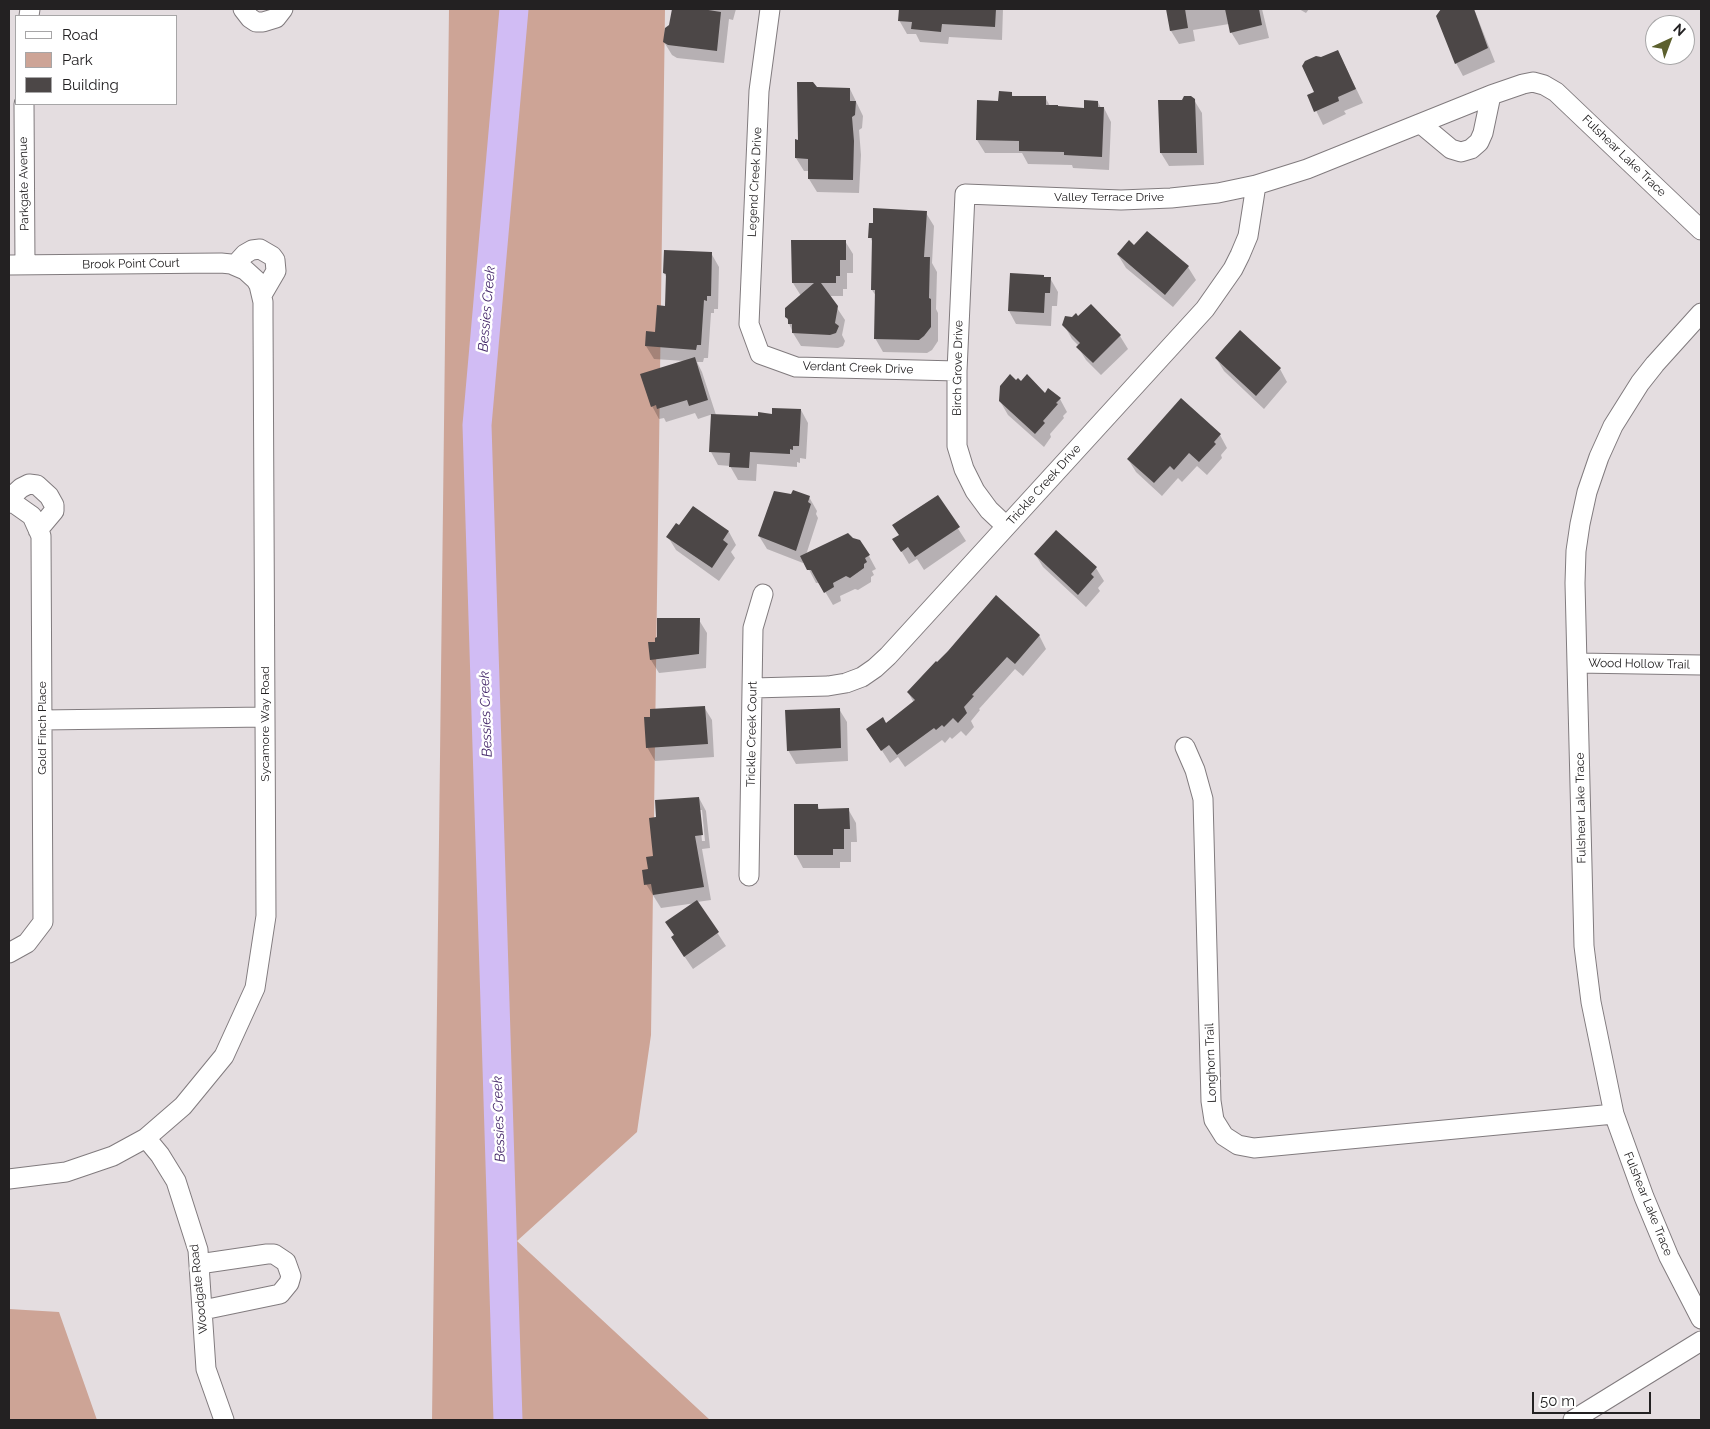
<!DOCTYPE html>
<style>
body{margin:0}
#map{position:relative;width:1710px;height:1429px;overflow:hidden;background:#e4dde0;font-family:Raleway,sans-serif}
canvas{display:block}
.frame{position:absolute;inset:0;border:10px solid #232122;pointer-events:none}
.legend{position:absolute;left:15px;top:15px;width:162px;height:90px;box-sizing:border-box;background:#fff;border:1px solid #a7a6a7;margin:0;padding:6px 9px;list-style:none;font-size:15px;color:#232122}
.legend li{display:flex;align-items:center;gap:10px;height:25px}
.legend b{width:25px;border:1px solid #a7a6a7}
.north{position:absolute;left:1645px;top:15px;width:50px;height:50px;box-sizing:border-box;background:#fff;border:1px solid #a7a6a7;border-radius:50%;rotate:43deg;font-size:14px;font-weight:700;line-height:20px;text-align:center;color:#232122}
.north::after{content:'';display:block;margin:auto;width:18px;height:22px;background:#5c602d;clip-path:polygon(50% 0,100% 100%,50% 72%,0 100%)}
.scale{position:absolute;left:1532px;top:1392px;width:119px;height:22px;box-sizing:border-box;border:2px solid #232122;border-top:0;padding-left:6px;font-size:15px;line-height:18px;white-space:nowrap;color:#232122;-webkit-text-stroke:4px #fff;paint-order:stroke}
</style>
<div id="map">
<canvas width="1710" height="1429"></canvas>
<div class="frame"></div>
<ul class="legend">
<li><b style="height:6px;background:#fff"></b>Road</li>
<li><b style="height:14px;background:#cda496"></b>Park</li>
<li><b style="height:14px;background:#4c4747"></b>Building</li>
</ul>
<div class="north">N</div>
<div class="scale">50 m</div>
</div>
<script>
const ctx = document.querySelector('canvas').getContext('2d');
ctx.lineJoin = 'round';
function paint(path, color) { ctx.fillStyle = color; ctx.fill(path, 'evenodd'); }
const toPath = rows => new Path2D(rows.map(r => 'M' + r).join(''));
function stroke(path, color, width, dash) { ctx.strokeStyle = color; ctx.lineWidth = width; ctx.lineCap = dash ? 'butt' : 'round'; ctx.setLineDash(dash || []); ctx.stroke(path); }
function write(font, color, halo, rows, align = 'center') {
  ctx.font = font + ' Raleway,sans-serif'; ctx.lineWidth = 5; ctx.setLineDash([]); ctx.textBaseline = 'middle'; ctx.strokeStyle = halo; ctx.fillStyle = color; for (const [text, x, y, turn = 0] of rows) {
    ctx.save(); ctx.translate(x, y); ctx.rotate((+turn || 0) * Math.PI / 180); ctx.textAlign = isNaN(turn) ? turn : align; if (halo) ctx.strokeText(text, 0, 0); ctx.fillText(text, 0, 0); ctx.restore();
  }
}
const green = toPath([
 [449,9,665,9,651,1035,637,1132,517,1241,710,1420,432,1420],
 [9,1309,59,1312,97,1420,9,1420]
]);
const shadow = toPath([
 [674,9,736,9,733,20,729,19,724,63,677,58,672,55,664,42,670,26],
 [900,9,1003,9,1002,40,949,37,948,44,920,42,916,34,907,34,899,20],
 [1168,9,1262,9,1269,38,1239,45,1231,32,1229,24,1193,30,1195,41,1179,44,1171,31],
 [1299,9,1309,9,1306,13],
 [1443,9,1474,9,1495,62,1463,76,1456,63,1437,16],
 [1338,51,1363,103,1344,111,1346,114,1323,125,1309,96,1316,93,1321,59],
 [850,89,863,116,862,128,859,130,861,155,859,193,817,192,809,179,809,171,804,171,796,158,796,141,799,141],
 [1011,93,1013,97,1045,97,1050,106,1085,109,1098,102,1101,108,1104,108,1111,122,1109,170,1073,168,1072,165,1028,164,1022,153,985,153,977,140,1000,102],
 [1194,100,1202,113,1204,165,1169,166,1161,153],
 [926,213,934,226,932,263,937,272,936,309,938,313,938,341,932,350,927,353,883,352,875,338,876,296,872,290,873,243,870,237],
 [1147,232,1188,267,1196,280,1173,307,1126,268,1118,255,1135,247],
 [792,241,845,241,853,254,853,273,847,273,847,289,843,289,843,296,829,296,845,320,842,335,845,341,843,346,838,348,801,346,793,333,786,316,801,296,793,283],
 [711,253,719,267,718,309,714,309,714,313,711,313,708,358,704,358,703,362,697,362,702,372,716,415,759,418,801,410,808,423,806,459,800,458,800,463,797,462,797,467,757,464,756,481,738,480,730,466,718,465,711,452,713,414,698,419,695,413,666,422,664,418,659,419,652,406,685,361,654,359,646,346,656,333,666,307,667,278,664,273],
 [1045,278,1050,278,1058,292,1057,306,1052,306,1051,326,1016,324,1009,311],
 [1091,306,1120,336,1128,349,1101,375,1086,360,1078,347,1079,346,1072,339,1064,325,1078,317],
 [1216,358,1280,369,1287,382,1264,409,1224,371],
 [1045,395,1060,399,1067,412,1063,416,1064,418,1050,434,1051,437,1044,447,1008,415,1000,401],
 [1220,435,1227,448,1221,455,1222,458,1207,475,1197,466,1182,482,1178,478,1162,496,1136,472,1128,459],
 [937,496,966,541,924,570,917,559,909,564,894,539,900,536],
 [809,497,817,511,816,514,818,518,806,555,869,556,876,569,872,571,874,575,871,577,871,582,858,590,855,589,840,596,841,601,833,605,820,583,816,583,804,560,803,563,767,549,759,536],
 [1056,531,1096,568,1104,581,1098,588,1100,591,1086,607,1043,567,1035,554],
 [729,532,736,545,731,552,735,558,719,581,676,550,668,537],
 [699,620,707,633,706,668,659,673,651,660,656,643],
 [1039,635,1046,649,1023,676,1015,669,979,709,980,710,971,721,974,727,966,736,961,731,952,739,950,737,945,743,942,740,905,767,898,757,890,763,868,729,886,724,914,703,908,692],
 [704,707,712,720,714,757,655,761,647,747,651,718],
 [839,709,847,722,848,761,796,764,788,750],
 [699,798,706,811,710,848,702,849,711,900,697,902,726,946,693,969,680,950,674,936,696,903,661,908,646,884,654,857,657,818],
 [699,810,702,810,705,841,702,841],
 [817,805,820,810,848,809,856,823,857,842,851,842,851,862,840,862,840,868,803,868,796,855]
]);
const river = toPath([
 [508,1420,477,425,514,9]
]);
const building = toPath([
 [672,9,702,9,721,12,717,51,668,45,663,42,665,28,669,25],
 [899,9,996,9,995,27,942,24,941,32,911,29,912,22,898,21],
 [1166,9,1185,9,1188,28,1170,31],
 [1225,9,1259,9,1262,25,1230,33],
 [1441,9,1474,9,1488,48,1455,64,1436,16],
 [1338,50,1356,89,1338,97,1339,101,1314,112,1307,95,1314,92,1302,66,1305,61,1316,56,1321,57],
 [797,82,813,82,817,87,850,88,850,101,856,101,855,115,852,117,854,141,853,180,808,179,808,159,795,158,795,139,798,140],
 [999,91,1012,92,1012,96,1046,96,1046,105,1058,105,1058,106,1084,108,1084,100,1098,101,1098,107,1104,107,1102,157,1064,155,1064,152,1019,151,1019,141,976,140,977,100,998,101],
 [1184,96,1191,96,1195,99,1197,153,1160,153,1158,100,1182,100],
 [873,208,927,211,924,257,930,257,929,298,931,299,931,327,924,336,919,340,874,339,875,290,871,290,872,238,868,238,869,223,873,223],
 [1147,231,1189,266,1165,295,1117,254,1129,240,1134,245],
 [791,240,846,240,846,260,840,260,840,276,836,276,836,283,821,283,838,306,835,323,839,326,836,333,830,335,792,333,792,324,788,324,788,319,785,317,785,308,814,283,792,283],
 [664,250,712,252,711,296,707,296,707,301,704,300,701,345,697,345,696,350,645,346,646,331,655,332,657,305,665,306,666,274,663,273],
 [1010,273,1044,275,1044,277,1051,277,1050,293,1045,293,1044,313,1008,311],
 [1091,304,1121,335,1093,363,1076,347,1080,343,1062,325,1065,316,1072,317,1076,313,1078,316],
 [1240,330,1281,368,1256,396,1215,358],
 [695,357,708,400,689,406,687,400,657,409,656,405,651,407,640,374],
 [1010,374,1016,380,1018,378,1021,381,1027,374,1045,393,1048,388,1061,398,1056,403,1058,404,1043,421,1045,423,1035,434,999,401,1000,386],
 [1181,398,1221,434,1214,442,1216,444,1199,462,1189,453,1174,470,1170,466,1154,483,1127,459],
 [772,408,801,409,799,446,793,446,793,450,790,449,790,454,750,452,749,468,729,467,730,453,709,452,711,414,758,416,758,412,772,414],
 [793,490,810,496,808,502,811,504,796,551,758,536,774,491,791,494],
 [938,495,960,527,915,557,908,547,901,552,892,539,899,535,892,525],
 [693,506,729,531,723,540,728,544,712,568,666,537,676,523,679,525],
 [1056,530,1097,567,1091,574,1094,577,1078,595,1034,554],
 [848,533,853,538,860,540,870,555,865,558,867,562,864,564,864,568,850,578,846,576,833,583,834,587,824,593,811,570,807,570,800,556],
 [996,595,1040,635,1015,664,1007,657,972,695,974,696,964,707,967,713,958,723,953,718,944,727,942,725,936,730,934,728,897,755,889,745,881,751,866,729,883,717,886,723,915,700,907,692,936,661,937,662,948,651],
 [657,618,700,618,699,654,650,660,648,642,655,642,655,638,657,637],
 [705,706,708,744,646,748,644,717,650,717,650,709],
 [840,708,841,748,787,751,785,710],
 [699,797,703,835,695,836,704,887,653,895,651,884,644,885,642,870,648,869,646,857,653,856,649,818,656,817,655,800],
 [794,804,818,804,818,809,849,808,850,829,844,829,844,849,833,849,833,855,794,855],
 [697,900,719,932,684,957,671,937,674,935,665,922]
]);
const minor = toPath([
 [243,9,250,18,256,22,263,22,276,18,283,9],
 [770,9,759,91,749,324,760,354,796,367,957,371],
 [29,16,30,9],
 [24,104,25,265],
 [1421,124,1451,149,1461,152,1471,149,1479,142,1483,133,1491,95],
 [9,265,221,263,231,264,245,270,256,280,259,285,263,302,263,317,266,916,255,988,224,1056,183,1106,146,1138,113,1156,66,1172,9,1179],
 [235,265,245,254,252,250,260,249,272,256,275,260,276,271,262,295],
 [1701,313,1655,364,1640,383,1613,426,1599,457,1587,492,1580,524,1576,551,1575,583,1584,946,1591,1002,1614,1114,1644,1197,1669,1257,1701,1319],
 [9,499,21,488,29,484,37,485,49,496,54,505,54,511,38,530],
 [9,503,15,504,32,516,41,536,43,922,27,943,9,953],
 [1006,526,989,510,975,491,964,469,957,446,957,371,965,194,1121,200,1171,198,1218,193,1256,185,1307,169,1491,95,1523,84,1533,82,1544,85,1556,92,1701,230],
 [1577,663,1701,665],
 [753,688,828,686,846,683,862,677,875,668,888,656,1205,309,1233,269,1240,255,1248,236,1256,185],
 [42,720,265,717],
 [1185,747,1195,770,1203,799,1211,1101,1214,1120,1224,1136,1238,1145,1254,1148,1614,1114],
 [749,876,753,628,763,594],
 [146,1138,160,1155,176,1181,198,1250,206,1369,224,1420],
 [199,1264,267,1254,274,1254,286,1262,291,1276,289,1283,280,1294,203,1310],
 [1573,1420,1701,1341]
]);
const streetNames = [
 ["Fulshear Lake Trace",1624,156,44],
 ["Legend Creek Drive",755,182,-87],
 ["Parkgate Avenue",24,184,-91],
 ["Valley Terrace Drive",1109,197],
 ["Brook Point Court",131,264,-1],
 ["Verdant Creek Drive",858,368,2],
 ["Birch Grove Drive",958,368,-89],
 ["Trickle Creek Drive",1044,485,-48],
 ["Wood Hollow Trail",1639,664,1],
 ["Sycamore Way Road",265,724,-90],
 ["Gold Finch Place",42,728,-90],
 ["Trickle Creek Court",752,734,-89],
 ["Fulshear Lake Trace",1581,808,-91],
 ["Longhorn Trail",1211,1063,-92],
 ["Fulshear Lake Trace",1648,1204,68],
 ["Woodgate Road",199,1289,-96]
];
const waterNames = [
 ["Bessies Creek",487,309,-85],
 ["Bessies Creek",486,714,-92],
 ["Bessies Creek",499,1119,-92]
];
paint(green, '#cda496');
paint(shadow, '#0003');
stroke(river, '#d1bcf4', 29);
paint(building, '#4c4747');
stroke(minor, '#817b7e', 21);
stroke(minor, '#fff', 19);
write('12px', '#232122', '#fff', streetNames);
write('italic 14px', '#46296a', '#fff', waterNames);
</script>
